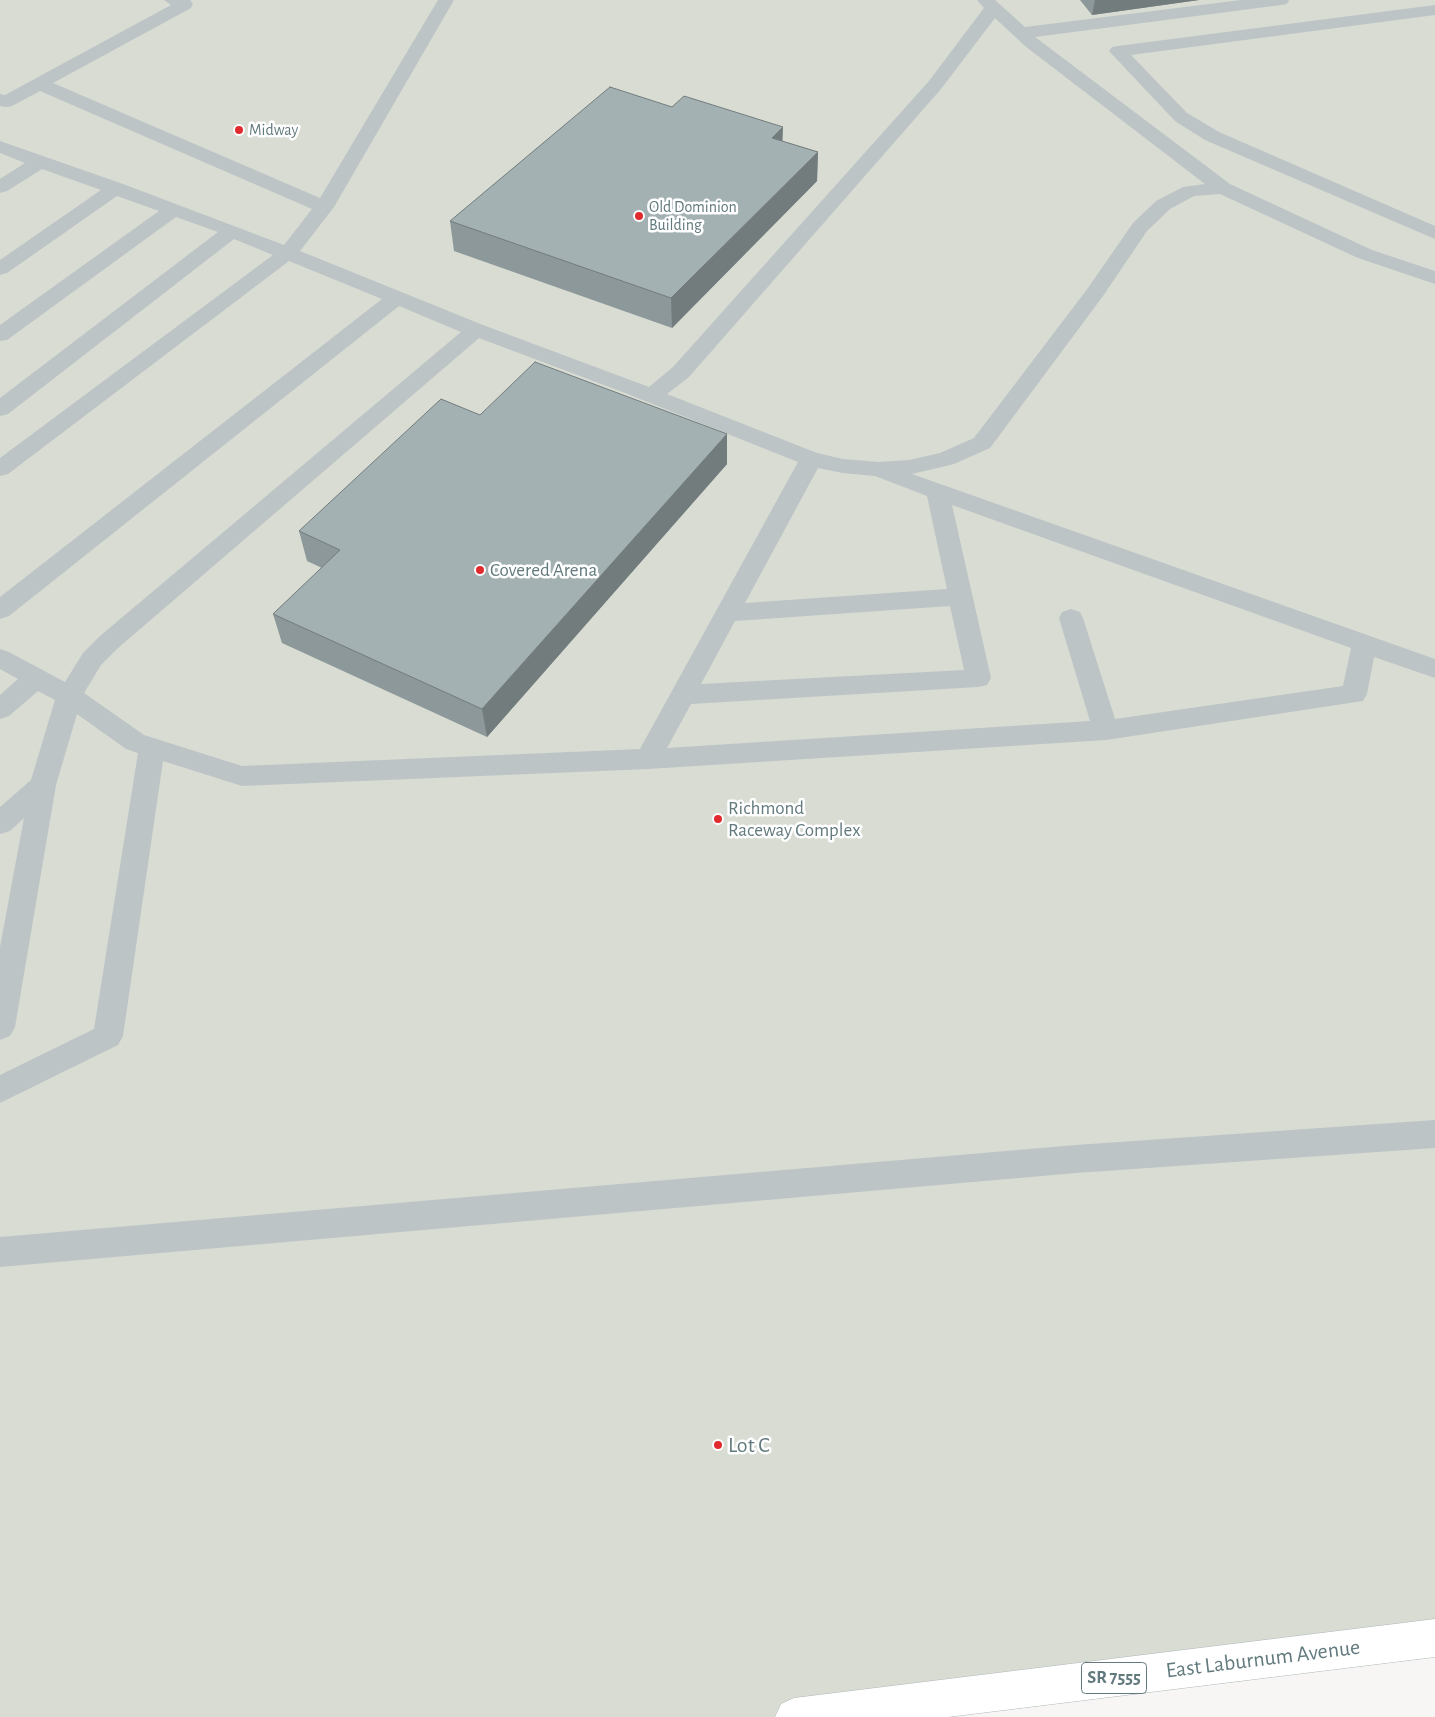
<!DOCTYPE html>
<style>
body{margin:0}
canvas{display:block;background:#f7f6f4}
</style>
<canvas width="1435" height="1717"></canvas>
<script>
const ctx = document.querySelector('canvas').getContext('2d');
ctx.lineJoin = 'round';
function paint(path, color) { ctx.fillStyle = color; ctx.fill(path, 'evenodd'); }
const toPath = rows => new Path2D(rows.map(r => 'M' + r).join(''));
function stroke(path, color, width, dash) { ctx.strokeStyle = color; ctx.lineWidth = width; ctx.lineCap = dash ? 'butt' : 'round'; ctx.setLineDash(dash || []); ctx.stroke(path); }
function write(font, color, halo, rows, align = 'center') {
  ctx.font = font + ' "Alegreya Sans",sans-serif'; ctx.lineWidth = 5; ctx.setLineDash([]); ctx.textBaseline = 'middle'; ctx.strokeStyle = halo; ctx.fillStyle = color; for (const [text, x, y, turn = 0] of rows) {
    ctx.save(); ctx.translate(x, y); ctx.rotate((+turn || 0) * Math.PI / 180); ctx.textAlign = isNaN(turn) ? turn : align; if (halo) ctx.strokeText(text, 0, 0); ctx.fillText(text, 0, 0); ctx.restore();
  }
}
const green = toPath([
 [0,0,1435,0,1435,1638,794,1717,0,1717]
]);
const minor = toPath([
 [164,0,190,0,193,4,191,8,53,83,320,198,438,0,454,0,334,207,300,251,483,325,649,387,673,367,929,81,984,8,977,0,995,0,1025,27,1241,0,1289,0,1287,4,1281,5,1035,37,1230,184,1372,250,1435,271,1435,284,1358,258,1220,194,1194,196,1170,209,1147,231,1103,296,990,448,954,464,912,474,1435,659,1435,678,1374,657,1367,694,1363,701,1106,740,648,769,242,786,163,761,123,1036,118,1045,0,1103,0,1075,94,1029,138,753,126,749,77,714,56,785,15,1027,10,1036,0,1040,0,947,24,818,10,831,0,834,0,807,31,780,55,700,38,691,9,716,0,719,0,695,18,679,0,669,0,649,9,652,65,682,83,653,100,636,461,332,399,306,9,616,0,619,0,597,382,299,289,261,8,474,0,476,0,458,273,255,234,239,8,414,0,416,0,398,218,232,176,217,7,340,0,341,0,325,159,211,117,196,7,273,0,275,0,260,101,190,42,169,7,191,0,193,0,179,25,163,0,153,0,141,123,184,284,245,312,209,40,91,12,106,6,107,0,106,0,94,5,95,171,5,164,0],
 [995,18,1025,46,1205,184,1183,187,1156,201,1133,223,1088,288,974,438,940,453,909,460,878,462,843,459,817,453,667,394,689,377,941,89,995,18],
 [479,338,625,393,798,462,640,749,242,766,144,735,84,693,101,665,118,648,479,338],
 [818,468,843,473,875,476,927,496,947,589,745,603,818,468],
 [952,505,1351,648,1343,686,1115,719,1083,618,1080,612,1071,609,1062,612,1059,618,1090,721,667,748,691,704,978,687,987,685,991,678,952,505],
 [950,606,964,670,701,684,735,621,950,606],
 [1435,5,1435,15,1131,55,1187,113,1219,132,1435,226,1435,239,1205,140,1175,121,1109,51,1112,47,1118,46,1435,5],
 [1435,1120,1435,1148,1076,1173,0,1267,0,1237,1076,1145,1435,1120]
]);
const major = toPath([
 [1435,1619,1435,1657,948,1717,775,1717,781,1704,794,1698,1435,1619]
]);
const wall = toPath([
 [1080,0,1199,0,1092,15],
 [672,107,818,152,817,181,672,328,454,251,450,221],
 [480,415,727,434,727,464,487,737,282,643,273,614,322,568,307,561,299,531]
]);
const shadedWall = toPath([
 [1095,0,1199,0,1092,15],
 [783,127,782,156,772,138],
 [818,152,817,181,672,328,671,298],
 [727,434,727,464,487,737,482,709]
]);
const building = toPath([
 [610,87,672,107,684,96,783,127,772,138,818,152,671,298,450,221,610,87],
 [535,362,727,434,482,709,273,614,340,550,299,531,441,399,480,415,535,362]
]);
const markers = [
 [239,130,5,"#e02a2e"],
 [639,216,5,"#e02a2e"],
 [480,570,5,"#e02a2e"],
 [718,819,5,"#e02a2e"],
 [718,1445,5,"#e02a2e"]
];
const farPoinames = [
 ["Midway",249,130],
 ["Old Dominion",649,207],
 ["Building",649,225]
];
const shields = [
 [1114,1678,65]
];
const shieldNames = [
 ["SR 7555",1114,1678]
];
const poiNames = [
 ["Covered Arena",490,570],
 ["Richmond",728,808],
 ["Raceway Complex",728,830]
];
const nearPoinames = [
 ["Lot C",728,1445]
];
const nearStreetnames = [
 ["East Laburnum Avenue",1263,1659,-7]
];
paint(green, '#d8dcd3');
stroke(major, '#b1b8ba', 1);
paint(minor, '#bdc4c6');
paint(major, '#fff');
paint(wall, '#8d989a');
paint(shadedWall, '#737c7d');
paint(building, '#a4b1b3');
stroke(building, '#737c7d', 1);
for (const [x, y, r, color] of markers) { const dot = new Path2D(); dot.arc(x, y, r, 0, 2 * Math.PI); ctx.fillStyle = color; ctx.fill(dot); stroke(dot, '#fff', 2); }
write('16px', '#627a7e', '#fff', farPoinames, 'left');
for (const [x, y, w] of shields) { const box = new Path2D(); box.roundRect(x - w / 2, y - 15.5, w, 31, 4); ctx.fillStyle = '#fff'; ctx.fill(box); stroke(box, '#627a7e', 1); }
write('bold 18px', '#627a7e', null, shieldNames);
write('19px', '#627a7e', '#fff', poiNames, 'left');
write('22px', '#627a7e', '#fff', nearPoinames, 'left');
write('22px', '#627a7e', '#fff', nearStreetnames);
</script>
